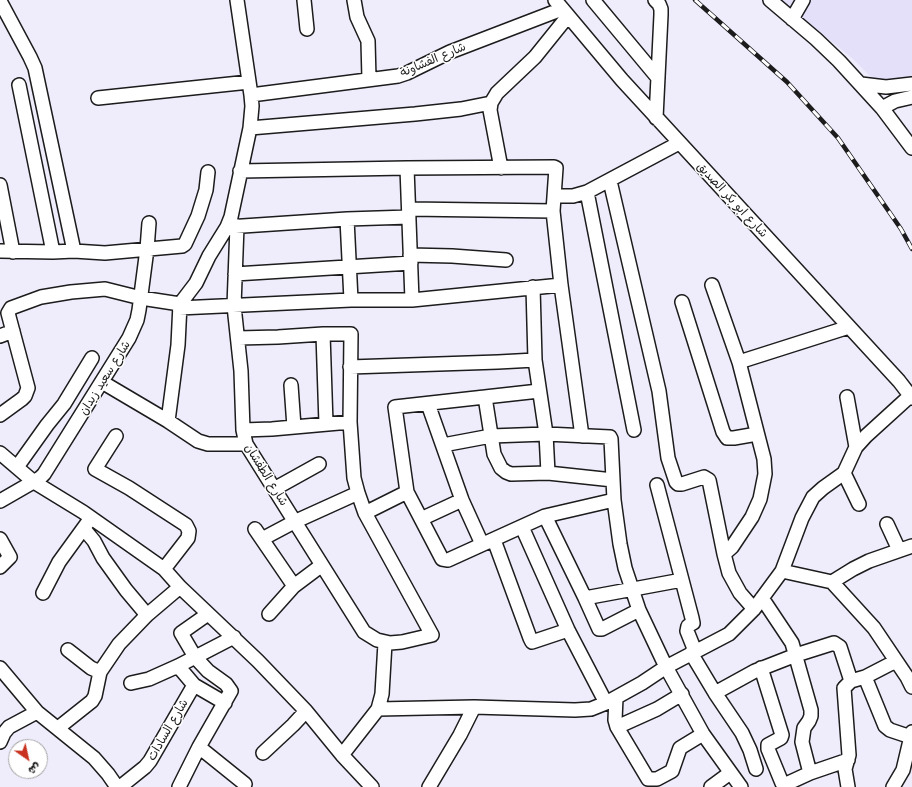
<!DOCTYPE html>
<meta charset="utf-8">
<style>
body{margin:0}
#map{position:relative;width:912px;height:787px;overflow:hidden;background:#efedfc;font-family:"Comic Neue","Playpen Sans Arabic",sans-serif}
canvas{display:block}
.north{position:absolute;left:8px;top:739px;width:40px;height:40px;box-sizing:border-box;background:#fff;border:1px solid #a4a4a4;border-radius:50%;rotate:146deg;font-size:11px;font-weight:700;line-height:16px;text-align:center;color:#1c1c1c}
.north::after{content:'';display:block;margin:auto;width:14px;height:18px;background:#c8321e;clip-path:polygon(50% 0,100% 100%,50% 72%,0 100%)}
</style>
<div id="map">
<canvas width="912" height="787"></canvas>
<div class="north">ش</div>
</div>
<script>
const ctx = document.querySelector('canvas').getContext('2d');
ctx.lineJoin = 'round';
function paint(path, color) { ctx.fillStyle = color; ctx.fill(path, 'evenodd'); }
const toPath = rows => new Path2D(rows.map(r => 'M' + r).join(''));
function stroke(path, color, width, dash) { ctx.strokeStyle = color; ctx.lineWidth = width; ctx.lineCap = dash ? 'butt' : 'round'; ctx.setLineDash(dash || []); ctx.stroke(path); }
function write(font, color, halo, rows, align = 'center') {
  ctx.font = font + ' "Comic Neue","Playpen Sans Arabic",sans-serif'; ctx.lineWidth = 3; ctx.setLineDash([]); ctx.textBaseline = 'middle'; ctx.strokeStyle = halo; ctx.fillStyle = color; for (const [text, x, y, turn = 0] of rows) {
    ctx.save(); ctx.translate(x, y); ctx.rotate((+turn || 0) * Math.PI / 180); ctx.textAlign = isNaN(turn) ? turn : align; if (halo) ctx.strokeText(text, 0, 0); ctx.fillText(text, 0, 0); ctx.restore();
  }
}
const built = toPath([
 [781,0,912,0,912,81,879,85,853,59]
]);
const minor = toPath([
 [304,0,307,29],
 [354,0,357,17,368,41,369,79],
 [555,0,622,80,899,381,912,398],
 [593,0,658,78],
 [655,0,659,4,661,9,661,15,656,118],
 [770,0,816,39,839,61,882,108,912,148],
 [0,1,30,57,35,68,74,251],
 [792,19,803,0],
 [861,84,886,87,912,84],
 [19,85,53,252],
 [251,95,398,76,407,73,450,52,562,9],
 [98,98,249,82],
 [882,108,895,101,912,97],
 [250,128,415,114,461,109,491,103],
 [407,168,554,167,556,168,553,211,561,285,582,436],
 [501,168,490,110,491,103,497,93,535,57,568,16],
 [240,171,407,168,412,300],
 [610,181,659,391,668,458,676,482,678,484,682,484,704,477,709,480,724,554,729,573,740,593,754,609],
 [0,185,13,252],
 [555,196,573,196,587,192],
 [409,209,553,211],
 [347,219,351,300],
 [237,226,234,306,241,371,243,430,246,444,364,632,377,640,390,643,402,642,432,635,365,513,358,493,354,478,350,422,351,334,323,334,278,337,238,338],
 [228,227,347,219,409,217],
 [0,251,53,252,74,251,105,253,182,246,185,244,198,216,206,190,208,172],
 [410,255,452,256,506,260],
 [235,274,411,263],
 [712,285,739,362,764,459,765,474,760,499,752,517,732,547,724,554],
 [533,287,535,360,546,434,548,473],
 [682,302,723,432,727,438,734,438,757,434],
 [179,308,351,300,412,300,561,285],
 [323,334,326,424],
 [0,336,13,331],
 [739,362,849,327],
 [350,367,498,362,535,360],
 [102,382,168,421,198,441,208,444,246,444],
 [291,385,294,427],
 [539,391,395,407,407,492,442,559,448,560,545,516,614,500],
 [485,397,494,454,501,468,506,472,511,474,548,473,613,480],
 [847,397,856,447],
 [428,404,462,500,482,544],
 [0,415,22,399,25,396,28,388,8,313,11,308,41,297,71,292,105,289,141,298,180,304],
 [168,421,178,345,180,304,196,283,209,256,227,227,231,217,250,128,252,106,251,95,237,0],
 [243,430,272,429,350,422],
 [634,430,587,192,679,143],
 [116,436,95,469,129,488,186,525,189,531,188,538,164,569],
 [443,445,491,436,546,434,610,437,611,439,614,500,620,544,625,568,639,610,666,667,703,734,741,787],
 [0,453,34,482,83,512,164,569,180,587,258,661,306,711,342,755,372,787],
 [17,467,47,425,64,404,92,358],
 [844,473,859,504],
 [657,485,692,618,693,623,688,626,687,631,695,651],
 [274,489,319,464],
 [0,501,40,478,44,474,129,338,137,320,139,310,147,249,149,223],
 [365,513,407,492],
 [545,516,585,598,599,629,602,629,639,610],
 [421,519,462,500],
 [887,524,899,550],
 [522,527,568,630,606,703],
 [84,529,94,541,103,558,126,590,147,615],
 [255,529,294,586],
 [0,539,10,557,0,567],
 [262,539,294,522,358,493],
 [494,540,530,638,532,642,568,630],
 [782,571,832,582,874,628,907,677,912,687],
 [832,582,853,569,869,561,912,546],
 [43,593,59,562,88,522],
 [585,598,682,580],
 [762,598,792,643,811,710,811,716,809,721,804,728,802,742,810,773],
 [269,614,294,586,322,565],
 [68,650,91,668,100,672],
 [691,653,715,693,742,733,750,750,756,769],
 [178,666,194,685,225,703],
 [0,668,37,712,94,758,108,774,117,787],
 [761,668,782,735,781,738,768,745,768,749,782,783,784,785,810,773,848,760],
 [865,677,885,726,890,730,911,737],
 [131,683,149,679,178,666,234,637],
 [715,693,755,671,796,655,834,643,840,647,851,681],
 [616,698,615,720,617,727,648,779,657,779,672,771,680,748,703,734],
 [378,709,474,707,575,710,591,709,606,703,642,683,666,667,729,634,754,609,782,571,802,518,813,497,823,488,844,473,856,447,866,436,911,395],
 [617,727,657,709,682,694],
 [58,728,92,701,95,696,100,672,119,644,147,615,180,587],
 [0,742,4,733,9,727,37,712],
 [199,747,245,784],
 [263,753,293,725,306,711],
 [342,755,378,709,382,694,385,643],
 [120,787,145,767,150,761,194,685],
 [179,787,199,747,231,691,226,684,208,671,195,657,181,633,208,614],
 [429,787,460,735,474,707],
 [711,787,730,773],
 [848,787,845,769,849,755,844,688,851,681,865,677,896,661],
 [893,787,903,770,912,732]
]);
const rail = toPath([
 [695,0,787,82,838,138,901,229,912,249]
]);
const streetNames = [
 ["شارع الفشاونة",433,60,-23],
 ["شارع ابو بكر الصديق",732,200,47],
 ["شارع سعيد زيدان",105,378,-58],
 ["شارع الطفشان",266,475,58],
 ["شارع السادات",168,730,-60]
];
paint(built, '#e4e0fa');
stroke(minor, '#1c1c1c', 16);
stroke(minor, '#fff', 13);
stroke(rail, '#1c1c1c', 4.5);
stroke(rail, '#fff', 3, [9]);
write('12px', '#1c1c1c', '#fff', streetNames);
</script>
